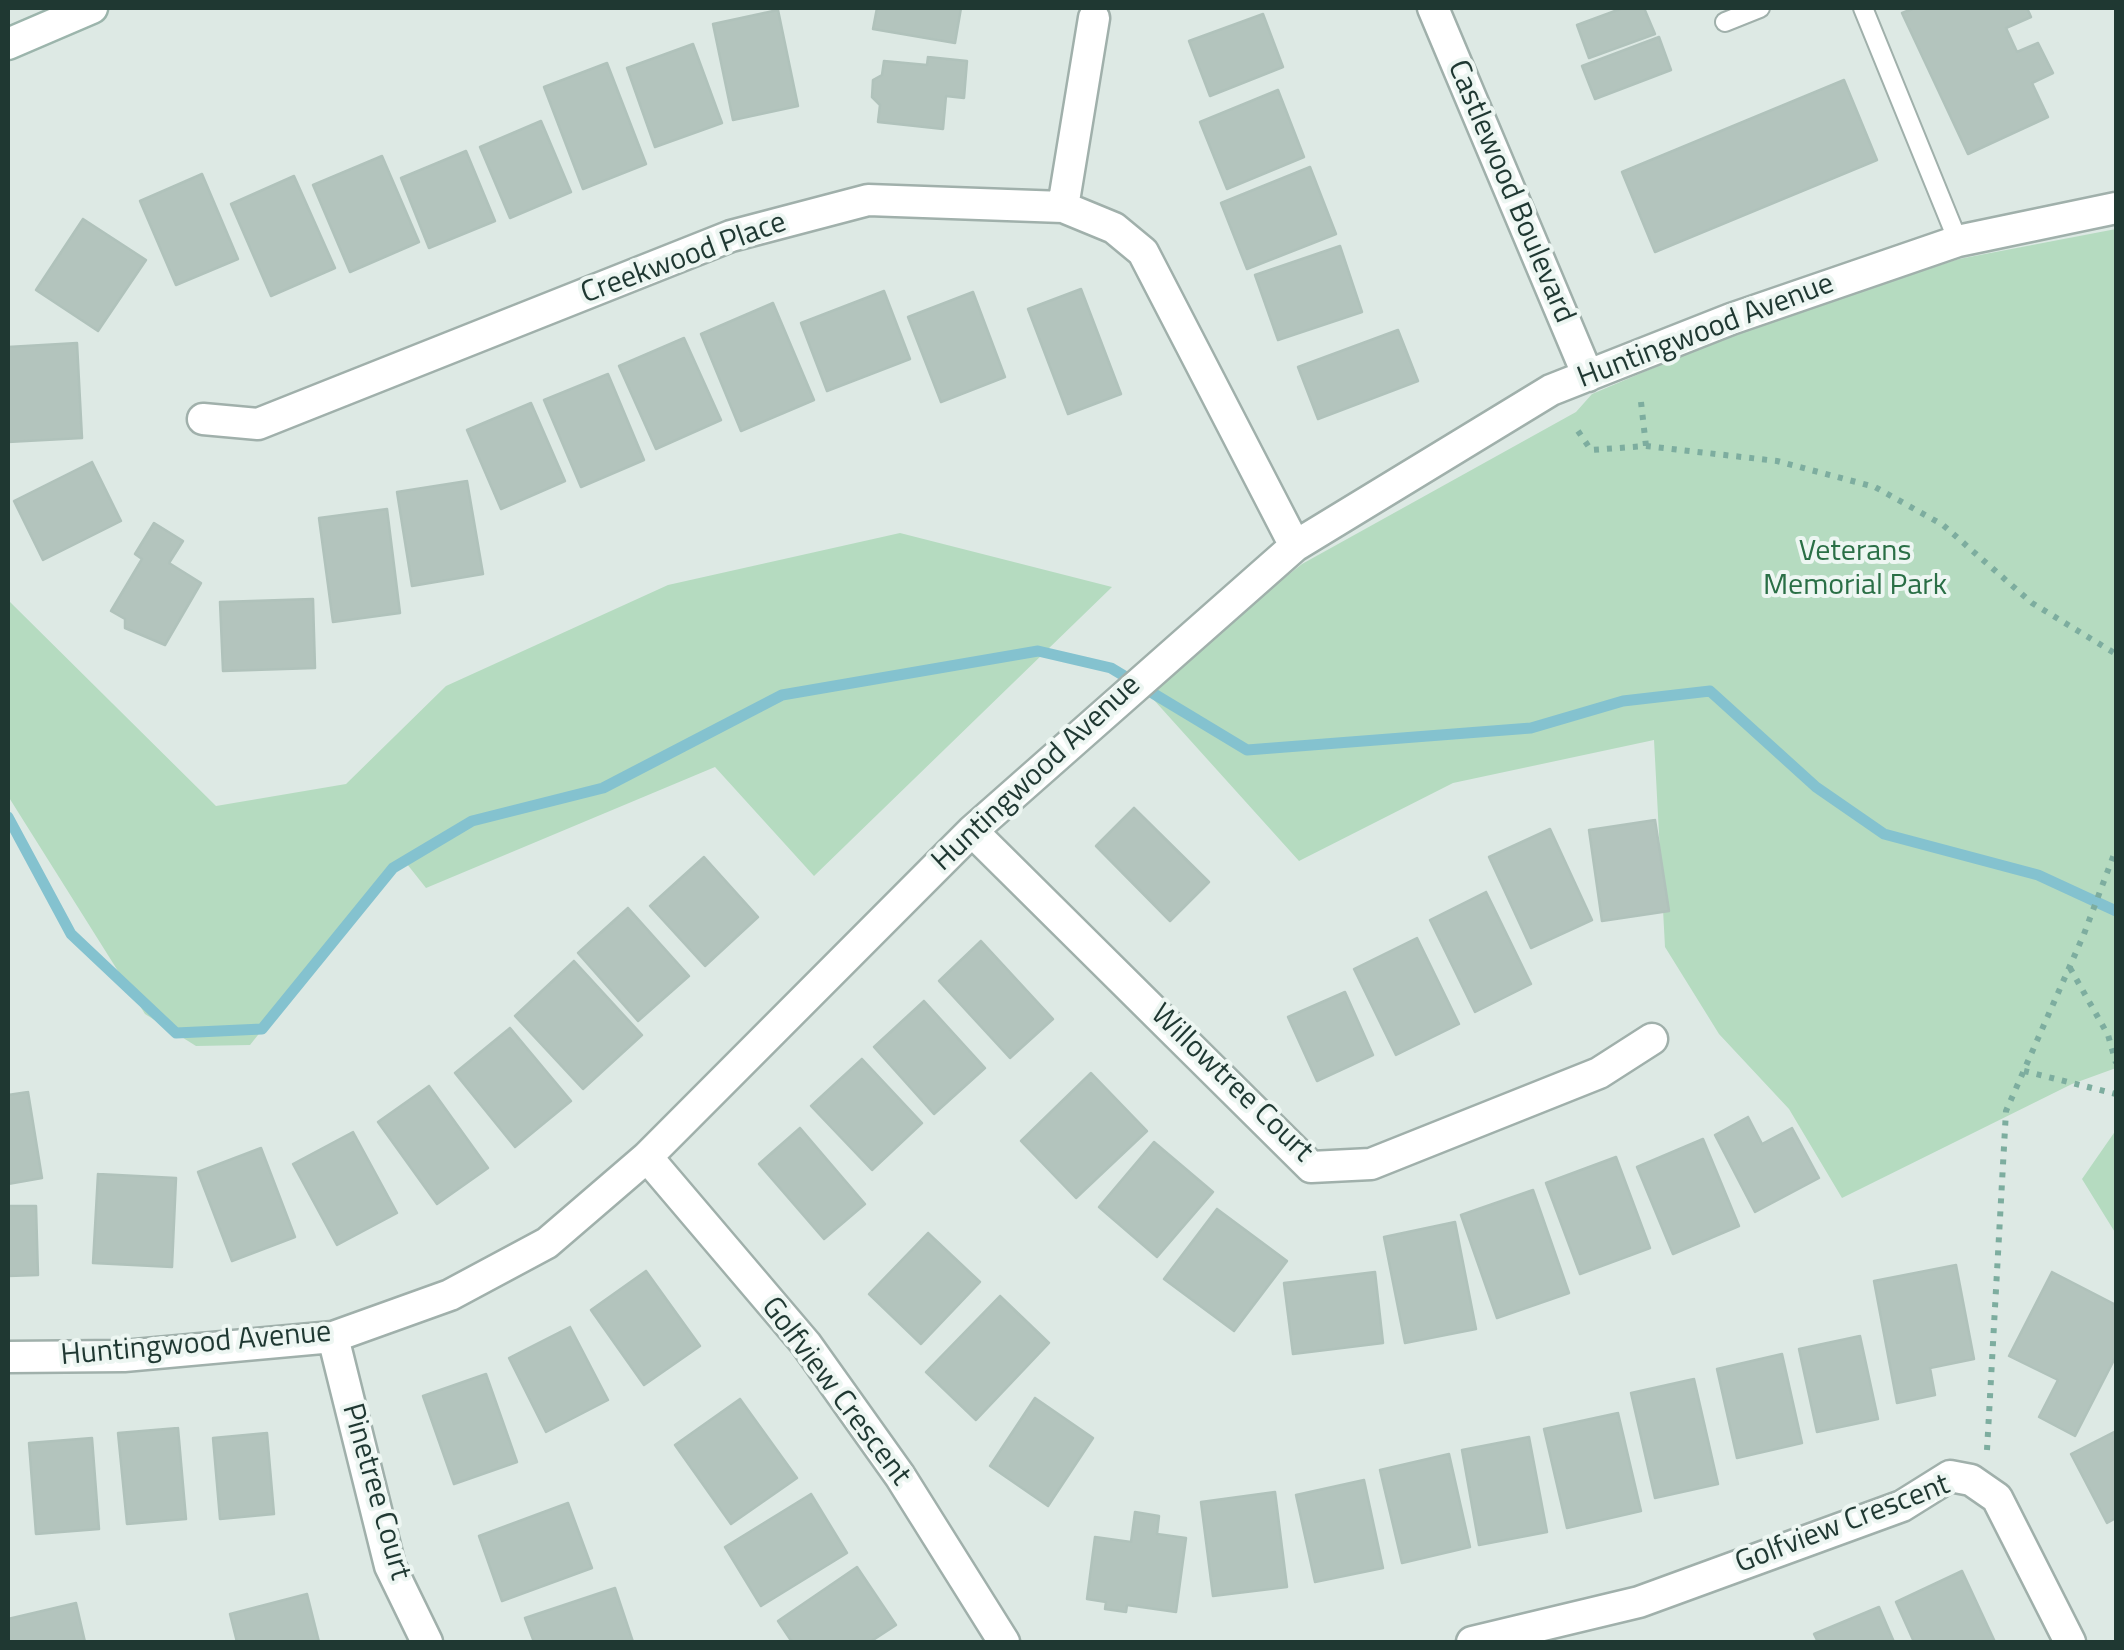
<!DOCTYPE html>
<style>
body{margin:0}
#map{position:relative;width:2124px;height:1650px;overflow:hidden;background:#dde9e4;font-family:"Titillium Web",sans-serif}
canvas{display:block}
.frame{position:absolute;inset:0;border:10px solid #1f3832;pointer-events:none}
</style>
<div id="map">
<canvas width="2124" height="1650"></canvas>
<div class="frame"></div>
</div>
<script>
const ctx = document.querySelector('canvas').getContext('2d');
ctx.lineJoin = 'round';
function paint(path, color) { ctx.fillStyle = color; ctx.fill(path, 'evenodd'); }
const toPath = rows => new Path2D(rows.map(r => 'M' + r).join(''));
function stroke(path, color, width, dash) { ctx.strokeStyle = color; ctx.lineWidth = width; ctx.lineCap = dash ? 'butt' : 'round'; ctx.setLineDash(dash || []); ctx.stroke(path); }
function write(font, color, halo, rows, align = 'center') {
  ctx.font = font + ' "Titillium Web",sans-serif'; ctx.lineWidth = 8; ctx.setLineDash([]); ctx.textBaseline = 'middle'; ctx.strokeStyle = halo; ctx.fillStyle = color; for (const [text, x, y, turn = 0] of rows) {
    ctx.save(); ctx.translate(x, y); ctx.rotate((+turn || 0) * Math.PI / 180); ctx.textAlign = isNaN(turn) ? turn : align; if (halo) ctx.strokeText(text, 0, 0); ctx.fillText(text, 0, 0); ctx.restore();
  }
}
const green = toPath([
 [2116,229,2116,1068,2072,1084,1842,1198,1789,1109,1719,1034,1665,947,1654,740,1453,783,1299,861,1144,689,1302,564,1576,412,1592,394,1752,326,1959,259],
 [900,533,1112,587,814,876,715,767,426,888,403,859,375,888,250,1045,196,1046,145,1014,8,796,8,600,216,806,346,784,446,686,668,585],
 [2116,1130,2116,1234,2082,1179]
]);
const stream = toPath([
 [8,817,71,934,176,1033,262,1029,393,868,472,821,603,788,782,695,1038,651,1111,668,1247,750,1531,728,1623,701,1710,691,1816,787,1884,834,2038,875,2116,911]
]);
const building = toPath([
 [877,8,961,8,955,43,873,29,877,8],
 [1623,8,1644,8,1655,34,1589,58,1577,25,1623,8],
 [1915,8,2027,8,2031,17,2006,28,2017,52,2038,43,2053,73,2032,83,2048,117,1968,154,1902,13,1915,8],
 [778,10,798,106,733,120,713,24,778,10],
 [1263,14,1283,67,1210,96,1189,41,1263,14],
 [1659,37,1671,70,1595,99,1582,66,1659,37],
 [693,44,722,123,655,147,627,68,693,44],
 [928,57,967,61,964,98,946,96,943,129,878,122,880,105,872,97,873,80,882,75,884,61,927,65,928,57],
 [607,63,646,164,583,189,544,87,607,63],
 [1844,80,1877,160,1655,252,1622,172,1844,80],
 [1278,90,1304,157,1227,189,1200,122,1278,90],
 [541,121,571,192,510,218,480,147,541,121],
 [466,151,495,221,429,248,401,178,466,151],
 [382,156,419,242,350,272,313,185,382,156],
 [1310,167,1336,234,1247,269,1221,203,1310,167],
 [202,174,238,259,176,285,140,201,202,174],
 [294,176,335,268,271,296,231,204,294,176],
 [83,219,146,260,98,331,36,290,83,219],
 [1340,246,1362,312,1278,340,1255,275,1340,246],
 [1081,289,1121,394,1068,414,1028,309,1081,289],
 [884,291,910,359,827,391,801,323,884,291],
 [973,292,1005,377,941,402,908,317,973,292],
 [773,303,814,400,741,431,701,334,773,303],
 [1398,330,1418,381,1318,419,1298,367,1398,330],
 [684,338,721,420,656,449,619,366,684,338],
 [77,343,82,438,8,442,8,347,77,343],
 [608,374,644,460,581,487,544,400,608,374],
 [531,403,565,481,501,509,467,430,531,403],
 [92,462,121,521,43,560,14,501,92,462],
 [467,481,483,574,412,586,397,492,467,481],
 [387,509,400,613,333,622,319,518,387,509],
 [154,523,183,541,169,563,201,583,165,645,125,628,125,619,111,611,142,559,135,554,154,523],
 [313,599,315,668,223,671,220,602,313,599],
 [1134,808,1209,882,1170,921,1096,846,1134,808],
 [1655,820,1669,911,1602,921,1589,830,1655,820],
 [1550,829,1592,920,1531,948,1489,857,1550,829],
 [704,857,758,917,705,966,650,906,704,857],
 [1486,892,1531,984,1475,1012,1430,920,1486,892],
 [628,908,689,976,638,1021,578,953,628,908],
 [1417,938,1459,1024,1396,1055,1354,969,1417,938],
 [981,941,1053,1019,1010,1058,939,981,981,941],
 [574,961,642,1035,583,1089,515,1016,574,961],
 [1345,992,1373,1055,1317,1081,1288,1017,1345,992],
 [924,1001,985,1068,934,1114,874,1047,924,1001],
 [510,1028,571,1101,515,1147,455,1073,510,1028],
 [862,1059,922,1123,872,1170,811,1106,862,1059],
 [1091,1073,1147,1131,1076,1198,1021,1141,1091,1073],
 [429,1086,488,1168,437,1204,378,1122,429,1086],
 [28,1092,42,1178,8,1184,8,1095,28,1092],
 [1748,1117,1762,1144,1792,1128,1819,1178,1755,1212,1715,1135,1748,1117],
 [800,1128,865,1204,824,1239,759,1164,800,1128],
 [353,1132,397,1213,337,1245,293,1164,353,1132],
 [1703,1139,1739,1226,1673,1254,1637,1167,1703,1139],
 [1154,1142,1213,1192,1157,1257,1099,1207,1154,1142],
 [261,1148,295,1237,232,1261,198,1172,261,1148],
 [1616,1157,1650,1248,1580,1274,1546,1183,1616,1157],
 [98,1174,176,1178,172,1267,93,1263,98,1174],
 [1533,1190,1569,1293,1497,1318,1461,1215,1533,1190],
 [8,1206,36,1206,38,1275,8,1276,8,1206],
 [1217,1209,1287,1261,1234,1331,1164,1279,1217,1209],
 [1455,1222,1476,1329,1405,1343,1384,1237,1455,1222],
 [928,1233,980,1282,921,1344,869,1294,928,1233],
 [1956,1265,1974,1359,1930,1368,1935,1395,1897,1403,1874,1281,1956,1265],
 [646,1271,700,1346,644,1385,591,1310,646,1271],
 [1375,1272,1383,1343,1293,1354,1284,1283,1375,1272],
 [2052,1272,2116,1305,2116,1356,2075,1436,2039,1417,2058,1380,2009,1356,2052,1272],
 [1000,1296,1049,1343,976,1420,926,1372,1000,1296],
 [570,1327,608,1400,546,1432,509,1358,570,1327],
 [1860,1336,1878,1419,1817,1432,1799,1349,1860,1336],
 [1782,1354,1802,1443,1737,1458,1717,1369,1782,1354],
 [486,1374,517,1462,454,1484,423,1396,486,1374],
 [1694,1379,1718,1484,1655,1498,1631,1393,1694,1379],
 [1035,1398,1093,1438,1048,1506,990,1466,1035,1398],
 [740,1399,797,1478,731,1524,675,1445,740,1399],
 [1618,1413,1641,1511,1567,1528,1544,1429,1618,1413],
 [178,1428,186,1519,127,1524,118,1433,178,1428],
 [2116,1431,2116,1518,2107,1523,2071,1454,2116,1431],
 [267,1433,274,1514,220,1519,213,1438,267,1433],
 [1529,1437,1547,1532,1479,1545,1462,1450,1529,1437],
 [92,1438,99,1529,36,1534,29,1443,92,1438],
 [1449,1454,1470,1547,1402,1563,1380,1470,1449,1454],
 [1364,1480,1383,1568,1315,1582,1296,1495,1364,1480],
 [1275,1492,1287,1587,1213,1596,1201,1502,1275,1492],
 [811,1494,847,1553,761,1606,725,1547,811,1494],
 [568,1503,592,1568,502,1601,479,1536,568,1503],
 [1135,1512,1159,1516,1157,1534,1186,1538,1176,1612,1127,1605,1126,1612,1105,1609,1106,1602,1087,1599,1095,1537,1131,1542,1135,1512],
 [857,1567,896,1625,870,1642,792,1642,778,1621,857,1567],
 [1962,1571,1995,1642,1914,1642,1896,1602,1962,1571],
 [615,1588,633,1642,534,1642,525,1618,615,1588],
 [307,1594,319,1642,237,1642,230,1614,307,1594],
 [76,1603,85,1642,8,1642,8,1619,76,1603],
 [1879,1607,1894,1642,1818,1642,1814,1634,1879,1607]
]);
const path = toPath([
 [1641,402,1646,446],
 [1578,431,1591,450,1646,446,1777,461,1875,487,1943,525,2032,603,2116,654],
 [2070,968,2108,1035,2116,1063],
 [2024,1071,2116,1094],
 [1987,1450,2006,1111,2084,934,2116,849]
]);
const service = toPath([
 [1863,8,1958,241],
 [1725,22,1760,8]
]);
const minor = toPath([
 [1433,8,1588,376],
 [1063,207,1094,18],
 [203,419,258,424,731,236,868,200,1063,207,1114,228,1143,252,1295,546],
 [972,831,1311,1167,1371,1164,1599,1073,1652,1039],
 [647,1157,806,1344,900,1476,1004,1642],
 [333,1337,390,1566,427,1642],
 [8,1357,124,1356,333,1337,450,1295,547,1243,647,1157,972,831,1295,546,1551,390,1731,319,1958,241,2116,208],
 [1472,1642,1639,1602,1902,1506,1950,1476,1971,1480,1997,1498,2070,1642]
]);
const secondary = toPath([
 [8,44,92,8]
]);
const streetNames = [
 ["Castlewood Boulevard",1510,192,67],
 ["Creekwood Place",684,259,-20],
 ["Huntingwood Avenue",1706,332,-21],
 ["Huntingwood Avenue",1037,774,-43],
 ["Willowtree Court",1231,1084,44],
 ["Huntingwood Avenue",196,1345,-5],
 ["Golfview Crescent",835,1392,53],
 ["Pinetree Court",375,1492,74],
 ["Golfview Crescent",1843,1525,-21]
];
const parkNames = [
 ["Veterans",1855,553],
 ["Memorial Park",1855,587]
];
paint(green, '#b5dbc0');
stroke(stream, '#84c2cf', 11);
paint(building, '#b3c4bd');
stroke(building, '#b0c2bb', 2.5);
stroke(service, '#a0b0ab', 22);
stroke(minor, '#a0b0ab', 35);
stroke(secondary, '#9cb5ac', 35);
stroke(path, '#7dad9f', 6, [5, 8]);
stroke(service, '#fff', 18);
stroke(minor, '#fff', 30);
stroke(secondary, '#fff', 30);
write('30px', '#1f3832', '#edf6f2', streetNames);
write('30px', '#2a6f46', '#edf6f2', parkNames);
</script>
